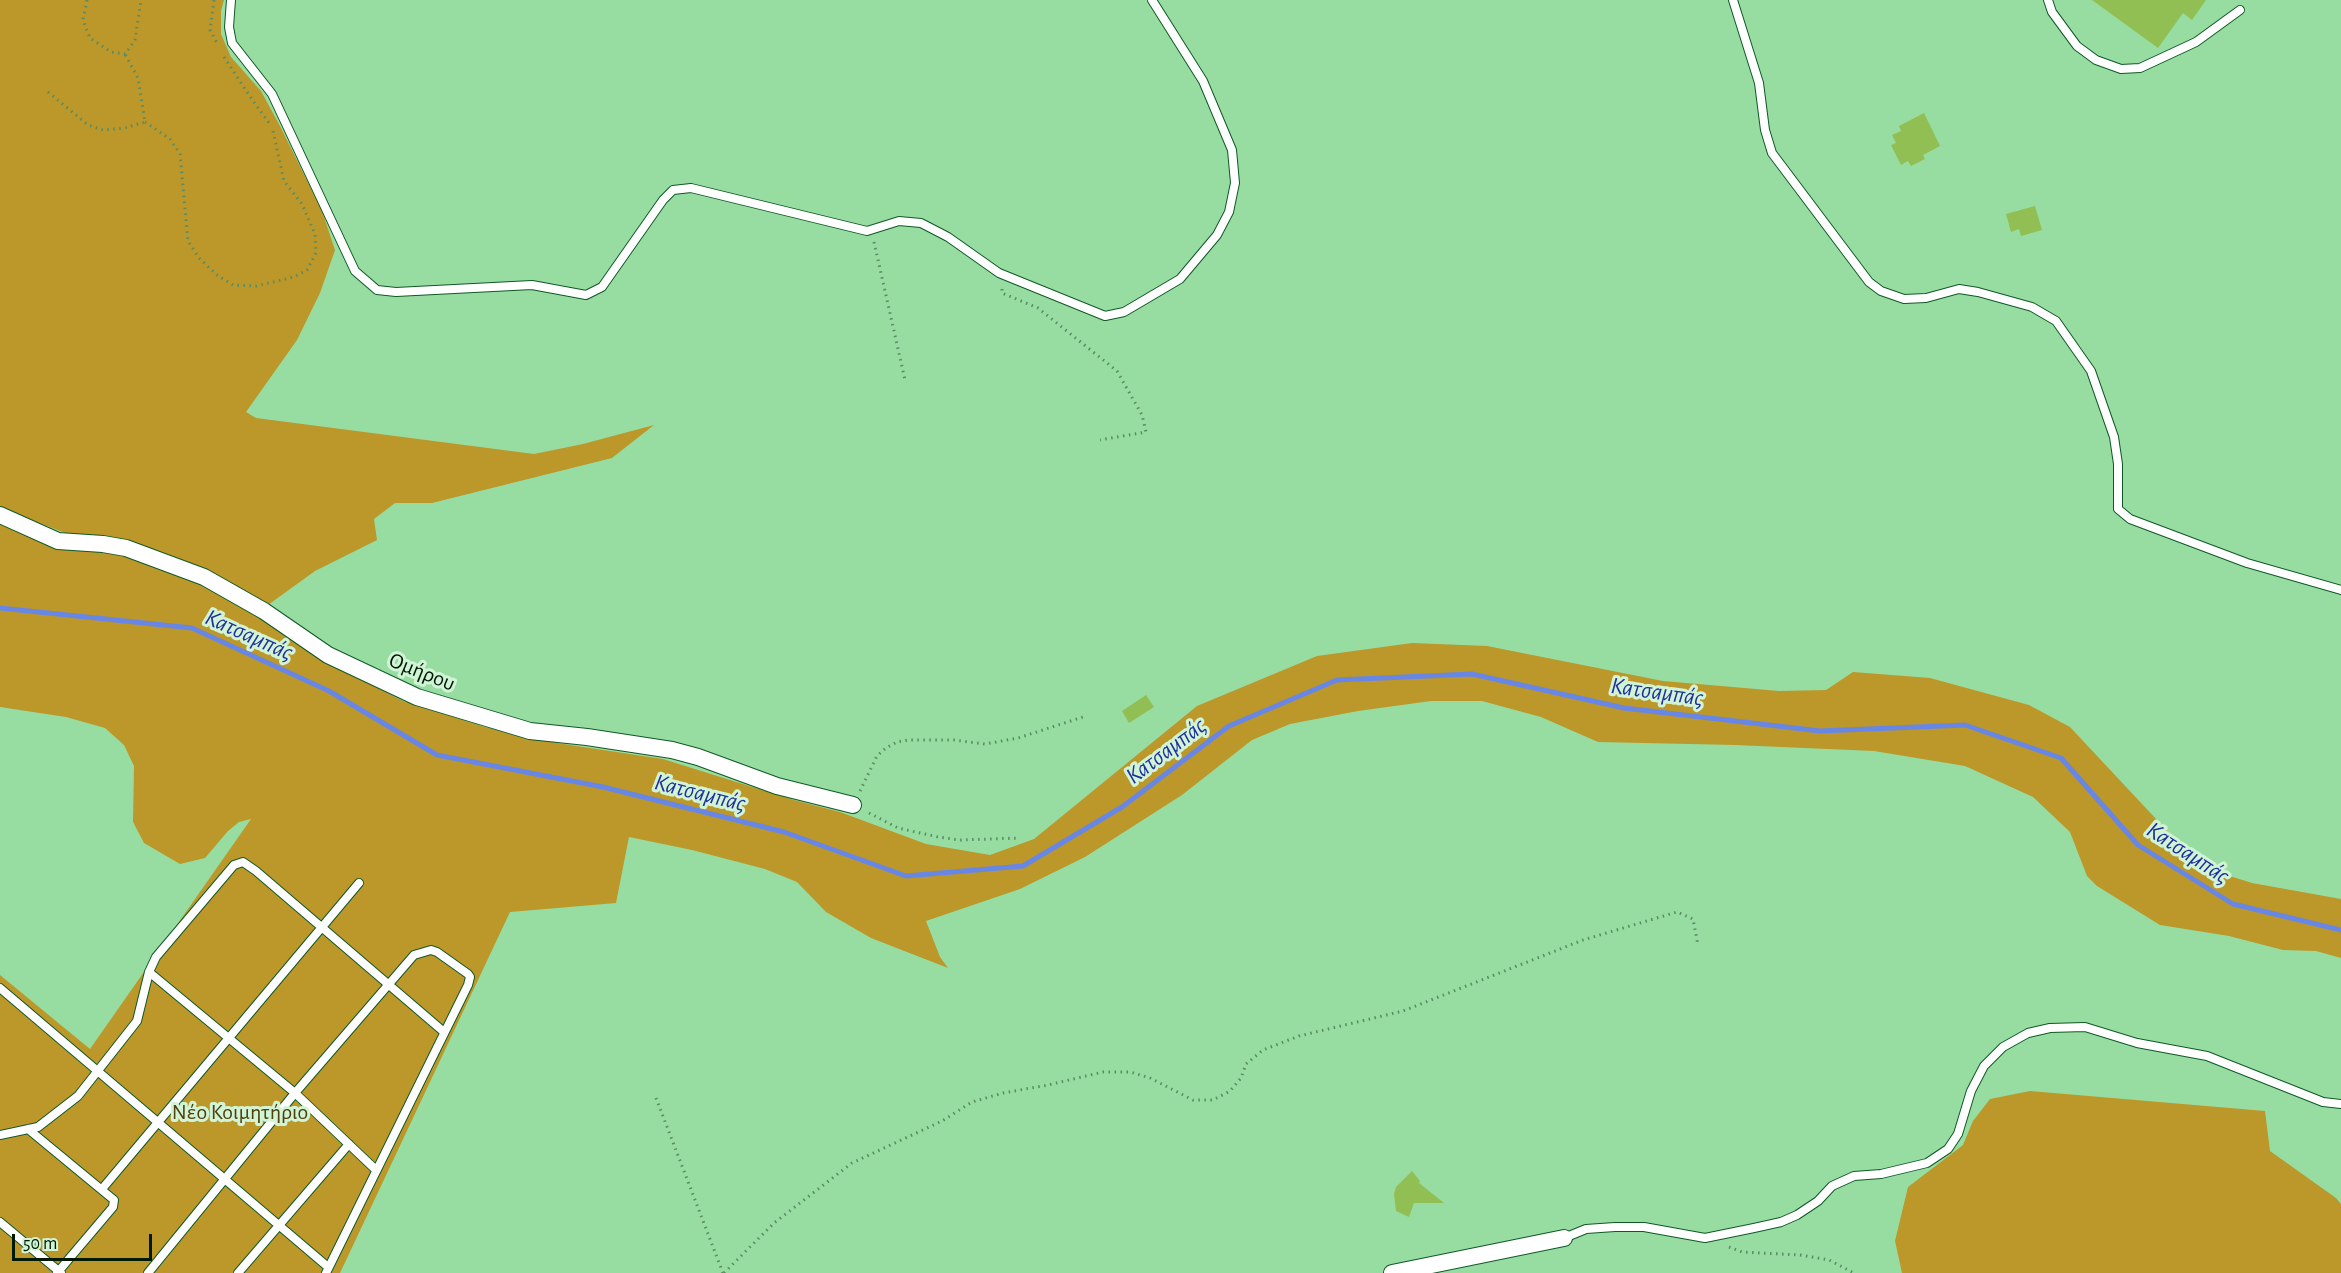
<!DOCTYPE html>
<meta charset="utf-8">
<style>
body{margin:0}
#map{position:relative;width:2341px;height:1273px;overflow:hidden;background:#97dda2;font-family:"Alegreya Sans",sans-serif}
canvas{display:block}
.scale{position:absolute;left:12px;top:1234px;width:140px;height:27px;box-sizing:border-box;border:3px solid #001905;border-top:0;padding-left:8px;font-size:18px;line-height:21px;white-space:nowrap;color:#001905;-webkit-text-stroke:4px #d2f4d6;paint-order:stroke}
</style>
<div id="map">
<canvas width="2341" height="1273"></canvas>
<div class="scale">50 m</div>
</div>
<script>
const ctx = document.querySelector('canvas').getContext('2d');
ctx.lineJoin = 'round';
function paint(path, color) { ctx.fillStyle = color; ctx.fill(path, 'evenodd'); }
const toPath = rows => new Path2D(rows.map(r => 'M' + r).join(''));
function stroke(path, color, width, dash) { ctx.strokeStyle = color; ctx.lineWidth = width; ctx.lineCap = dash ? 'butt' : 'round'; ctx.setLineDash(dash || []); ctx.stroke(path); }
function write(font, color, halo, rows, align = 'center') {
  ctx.font = font + ' "Alegreya Sans",sans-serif'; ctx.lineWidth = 6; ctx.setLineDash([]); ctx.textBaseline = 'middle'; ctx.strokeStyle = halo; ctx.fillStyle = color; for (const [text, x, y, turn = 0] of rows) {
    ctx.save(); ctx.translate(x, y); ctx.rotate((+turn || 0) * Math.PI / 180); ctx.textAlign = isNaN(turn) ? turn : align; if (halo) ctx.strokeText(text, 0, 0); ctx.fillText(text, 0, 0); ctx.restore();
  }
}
const green = toPath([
 [0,0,224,0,221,11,221,34,231,57,261,91,280,126,322,211,335,250,320,293,297,340,246,412,256,418,534,454,583,444,654,425,612,458,432,503,395,503,374,519,377,540,315,571,268,605,221,577,164,553,111,538,68,534,0,508],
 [0,522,138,560,189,578,227,597,335,666,403,701,485,727,557,743,663,759,794,800,840,812,926,844,990,855,1034,839,1197,706,1317,656,1412,643,1487,646,1663,681,1779,691,1826,690,1853,672,1930,678,2029,705,2070,727,2201,867,2252,883,2341,899,2341,958,2316,951,2283,950,2229,936,2160,925,2097,886,2087,876,2070,832,2033,797,1965,766,1874,751,1735,745,1598,742,1541,717,1482,701,1431,701,1358,711,1290,724,1252,740,1182,795,1085,857,1020,889,926,921,940,957,948,968,871,938,826,912,797,882,765,869,692,850,629,837,616,903,510,912,340,1273,0,1273,0,975,90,1049,251,819,239,822,228,831,205,858,180,864,144,843,133,822,134,766,124,745,105,728,66,717,0,707],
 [2030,1091,2265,1111,2270,1151,2336,1198,2341,1204,2341,1273,1902,1273,1895,1241,1908,1187,1963,1145,1973,1121,1990,1099]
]);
const stream = toPath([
 [0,608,192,628,329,691,437,755,603,787,784,832,906,876,1023,866,1122,807,1229,726,1337,680,1472,674,1624,708,1820,731,1965,725,2061,758,2138,845,2233,904,2341,930]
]);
const building = toPath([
 [2092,0,2206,0,2192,20,2183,13,2158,48],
 [1924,113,1940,146,1923,155,1925,159,1911,166,1908,161,1901,165,1891,145,1896,143,1892,135,1901,131,1899,126],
 [2035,206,2042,230,2021,236,2019,229,2011,232,2006,214],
 [1146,695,1154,707,1129,723,1122,711],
 [1412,1171,1420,1181,1419,1183,1444,1203,1414,1203,1409,1217,1396,1211,1394,1194,1396,1187]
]);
const path = toPath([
 [87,0,83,20,90,38,111,52,125,54,135,40,141,0],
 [214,0,210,30,218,45],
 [224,57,251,98,269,123],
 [48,92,88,125,103,130,125,128,145,122,138,78,125,54],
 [145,122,170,139,180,154,188,241,199,258,217,275,233,285,256,286,294,277,307,270,316,253,315,234,302,204,284,181,273,131],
 [874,242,905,380],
 [1002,289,1002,293,1038,308,1117,371,1142,415,1146,432,1100,440],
 [860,791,877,756,886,748,897,742,908,740,954,740,985,744,1018,738,1083,717],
 [869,813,898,828,938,837,960,840,1020,838],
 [656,1098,723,1273],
 [1729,1247,1742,1252,1800,1255,1829,1260,1854,1273],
 [724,1273,774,1223,852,1163,942,1121,972,1102,1003,1093,1048,1085,1103,1072,1130,1072,1150,1078,1193,1100,1213,1100,1230,1091,1241,1078,1246,1064,1263,1050,1299,1036,1403,1011,1583,940,1677,912,1693,919,1698,945]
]);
const lane = toPath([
 [231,0,229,27,232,43,272,94,355,271,377,290,396,292,532,285,586,295,602,287,663,200,673,190,691,188,867,231,899,221,921,223,948,237,999,273,1105,316,1124,312,1180,279,1217,235,1229,212,1235,183,1232,150,1203,81,1152,0],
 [1733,0,1759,83,1765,130,1772,153,1869,282,1881,291,1904,299,1926,298,1959,289,1978,292,2032,307,2056,321,2091,371,2114,437,2118,464,2118,509,2130,519,2247,563,2341,590],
 [2048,0,2052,12,2077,46,2096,60,2121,69,2140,68,2196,42,2240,10],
 [149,972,295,1093,376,1170],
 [0,988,328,1267],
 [28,1129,114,1200,113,1207,57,1273],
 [0,1135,38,1127,78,1096,137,1021,149,972,156,957,234,865,243,862,256,871,444,1032],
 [102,1189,359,883],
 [0,1222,61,1273],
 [1564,1238,1586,1229,1615,1227,1644,1227,1705,1238,1754,1228,1781,1222,1797,1215,1818,1201,1832,1186,1854,1176,1881,1174,1927,1163,1948,1149,1958,1134,1971,1091,1984,1066,2003,1047,2028,1033,2050,1028,2085,1027,2137,1043,2207,1056,2323,1102,2341,1104],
 [148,1273,295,1093,414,955,431,950,437,952,468,974,470,977,468,985,326,1273],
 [238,1273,349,1144]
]);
const street = toPath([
 [0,515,58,541,103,544,126,548,204,577,264,611,328,655,417,697,530,731,587,737,672,750,698,757,777,786,853,805],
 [1392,1273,1564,1238]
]);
const streetNames = [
 ["Ομήρου",422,672,22]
];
const parkNames = [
 ["Νέο Κοιμητήριο",240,1112]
];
const waterNames = [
 ["Κατσαμπάς",249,635,24],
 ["Κατσαμπάς",1657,692,8],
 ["Κατσαμπάς",1166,751,-37],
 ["Κατσαμπάς",700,793,14],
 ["Κατσαμπάς",2188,853,33]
];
paint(green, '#bc972a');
stroke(stream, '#6887e5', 5);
paint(building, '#91bf53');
stroke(lane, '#0f5926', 10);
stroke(street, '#0f5926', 18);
stroke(path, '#598c62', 3, [1.5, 4.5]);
stroke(lane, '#fff', 8);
stroke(street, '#fff', 16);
write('22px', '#001905', '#d2f4d6', streetNames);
write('22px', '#503f0b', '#d2f4d6', parkNames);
write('italic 24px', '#1f309d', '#d2f4d6', waterNames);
</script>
